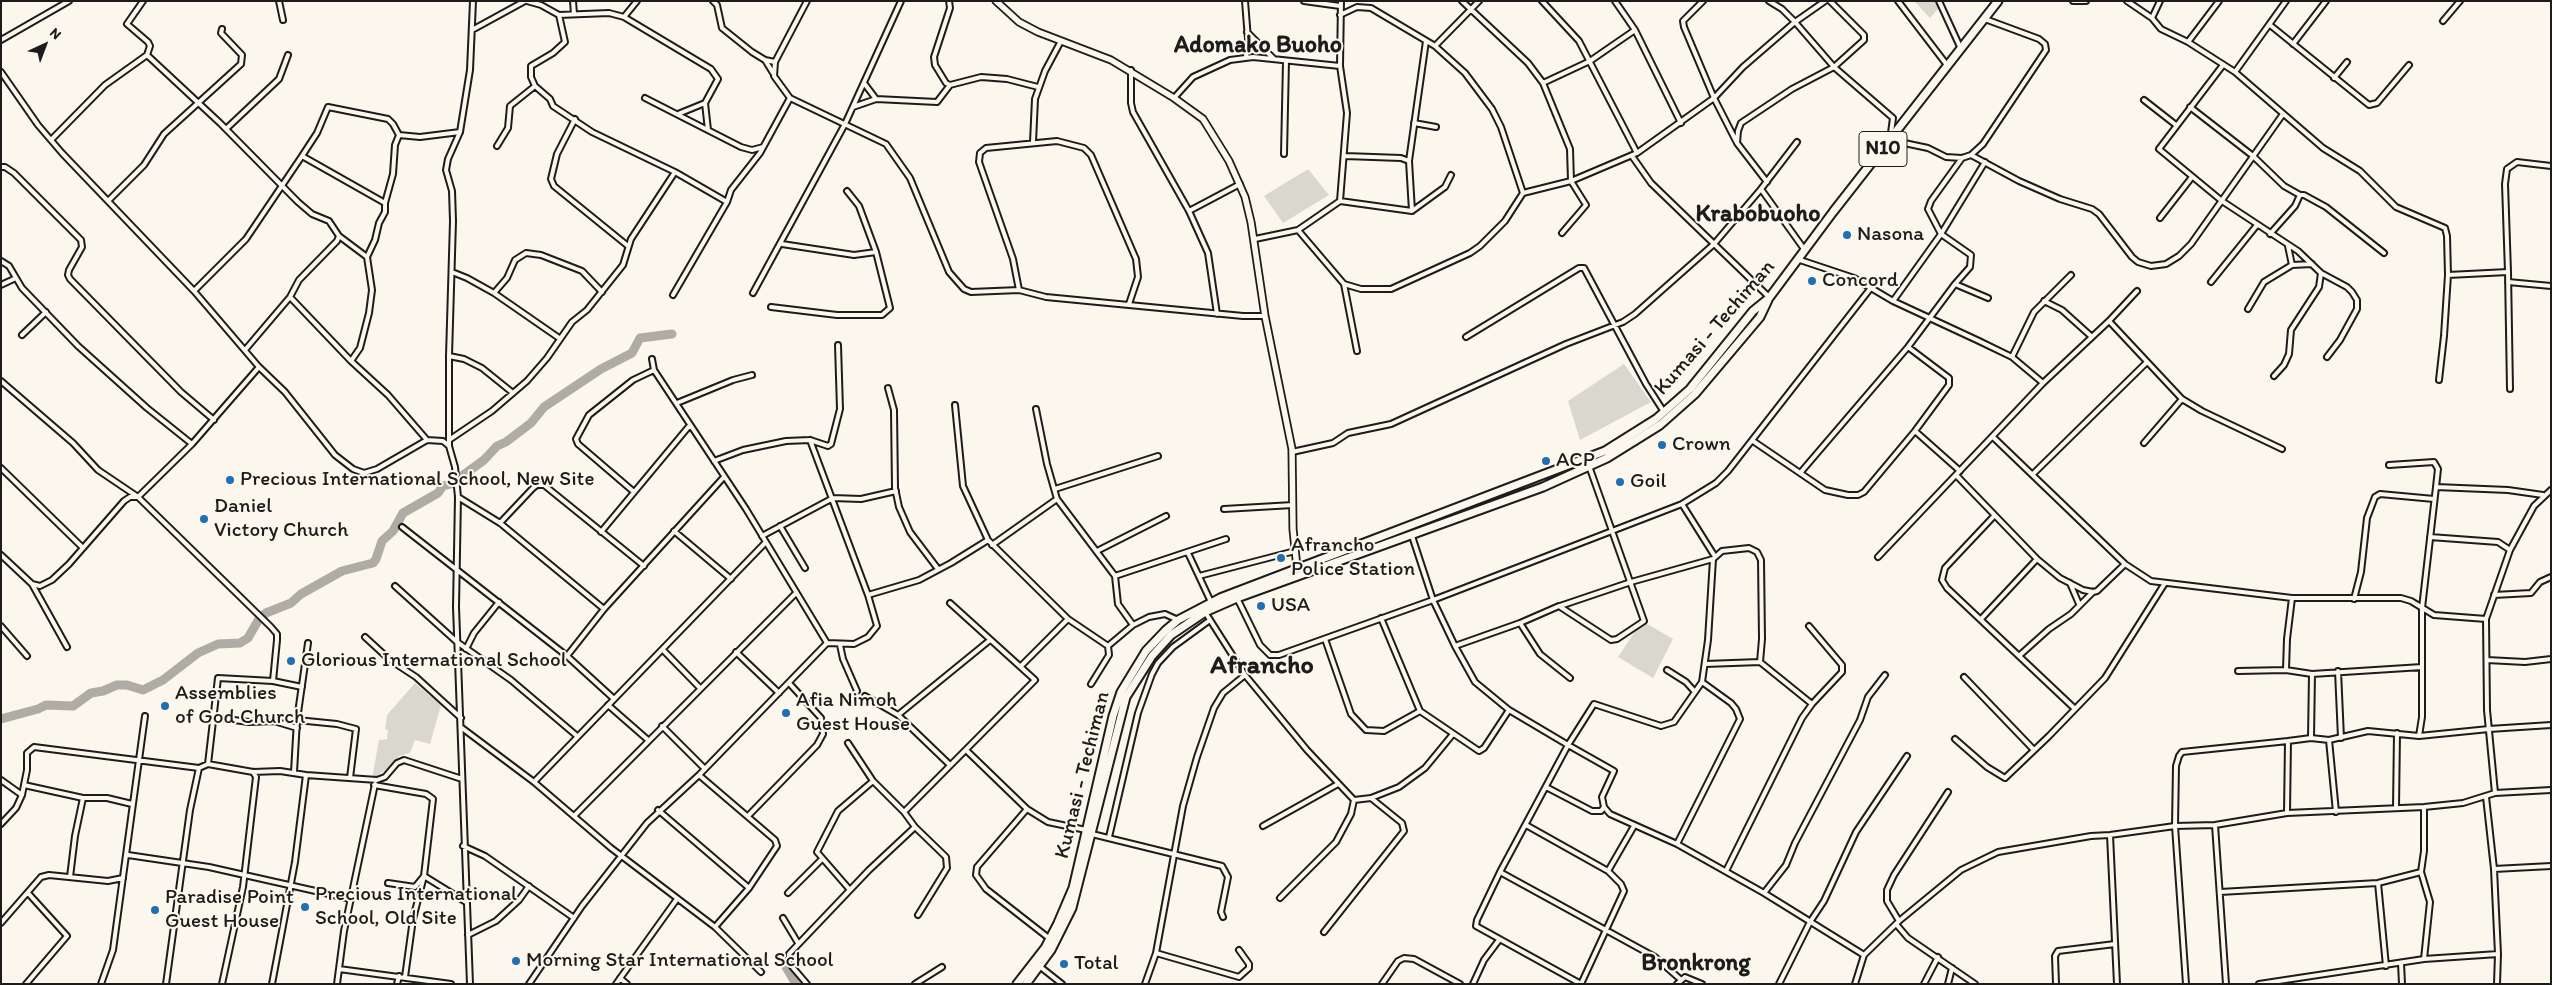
<!DOCTYPE html>
<style>
body{margin:0}
#map{position:relative;width:2552px;height:985px;overflow:hidden;background:#fbf7ec;font-family:Itim,sans-serif}
canvas{display:block}
.frame{position:absolute;inset:0;border:2px solid #1c1c1c;pointer-events:none}
.north{position:absolute;left:20px;top:20px;width:50px;height:50px;-webkit-text-stroke:4px #fbf7ec;paint-order:stroke;rotate:43deg;font-size:14px;font-weight:700;line-height:20px;text-align:center;color:#1c1c1c}
.north::after{content:'';display:block;margin:auto;width:18px;height:22px;background:#1c1c1c;clip-path:polygon(50% 0,100% 100%,50% 72%,0 100%)}
</style>
<div id="map">
<canvas width="2552" height="985"></canvas>
<div class="frame"></div>
<div class="north">N</div>
</div>
<script>
const ctx = document.querySelector('canvas').getContext('2d');
ctx.lineJoin = 'round';
function paint(path, color) { ctx.fillStyle = color; ctx.fill(path, 'evenodd'); }
const toPath = rows => new Path2D(rows.map(r => 'M' + r).join(''));
function stroke(path, color, width, dash) { ctx.strokeStyle = color; ctx.lineWidth = width; ctx.lineCap = dash ? 'butt' : 'round'; ctx.setLineDash(dash || []); ctx.stroke(path); }
function write(font, color, halo, rows, align = 'center') {
  ctx.font = font + ' Itim,sans-serif'; ctx.lineWidth = 4; ctx.setLineDash([]); ctx.textBaseline = 'middle'; ctx.strokeStyle = halo; ctx.fillStyle = color; for (const [text, x, y, turn = 0] of rows) {
    ctx.save(); ctx.translate(x, y); ctx.rotate((+turn || 0) * Math.PI / 180); ctx.textAlign = isNaN(turn) ? turn : align; if (halo) ctx.strokeText(text, 0, 0); ctx.fillText(text, 0, 0); ctx.restore();
  }
}
const green = toPath([
 [1914,1,1945,1,1930,18],
 [1308,169,1329,195,1283,223,1264,196],
 [1624,364,1651,402,1580,440,1568,401],
 [1642,621,1673,639,1653,678,1618,657],
 [415,683,441,705,430,744,415,740,410,753,399,756,387,769,372,779,379,740,387,739,388,730,385,729,387,715]
]);
const river = toPath([
 [1,719,38,709,46,705,73,706,91,693,103,691,117,685,127,685,143,690,163,680,198,653,218,644,240,643,248,638,259,619,266,613,291,603,301,594,342,571,373,563,376,559,382,541,393,531,403,513,438,493,443,486,451,484,484,460,497,446,506,442,531,423,544,407,601,369,632,353,640,338,672,334],
 [786,967,796,984]
]);
const street = toPath([
 [279,1,283,20],
 [527,1,541,5,559,15,609,13,624,17,711,69,718,79,705,103,708,130],
 [573,1,574,14],
 [713,1,717,5,722,28,752,52,765,60,775,62],
 [807,1,775,62,774,76,790,98,886,144,910,178,949,272,964,289,971,292,1019,290,1046,297,1243,316,1265,316],
 [949,1,950,8,934,57,935,65,946,83,950,85,981,77,1007,79,1038,87],
 [1245,1,1248,39,1246,57],
 [1304,1,1340,6],
 [1462,1,1528,63,1543,83,1570,149,1571,181,1586,205,1562,233],
 [1542,1,1579,41,1637,153],
 [1615,1,1635,30,1681,123],
 [1769,1,1782,9,1795,22,1834,67,1893,118,1890,140,1928,148,1946,157,1962,158,1971,155,1983,144,2046,50,2045,44,2039,39,1985,19],
 [1898,1,1947,65],
 [1939,1,1961,49],
 [2073,1,2086,1],
 [2127,1,2152,18,2161,29,2188,42,2235,72],
 [2286,1,2235,72,2323,148,2360,171,2396,207,2445,228,2447,236,2448,275,2444,336,2439,380],
 [559,15,565,42,553,53,531,66,531,77,535,86,550,99,553,106,592,132,675,172],
 [624,17,637,1],
 [2152,18,2160,1],
 [2443,21,2460,1],
 [2270,25,2369,105,2377,103,2409,65],
 [472,30,525,1],
 [1247,32,1274,59],
 [1,40,69,1],
 [2188,42,2219,1],
 [2293,44,2326,1],
 [1435,46,1479,1],
 [147,55,220,123,298,202,312,214,329,221,339,236,367,257,375,240,379,223,385,212,385,203,393,174,395,145,399,135,420,137,460,132],
 [765,60,773,73],
 [2223,65,2159,149,2222,201,2298,251,2321,273,2347,287,2352,292,2357,300,2357,309,2340,340,2327,357],
 [1131,70,1131,103,1133,112,1189,211,1208,253,1217,314],
 [1,72,38,125,62,153,194,291,259,367],
 [2334,78,2347,62],
 [864,83,876,99],
 [1543,83,1590,61,1635,30],
 [645,98,741,147,752,150,763,147],
 [1174,98,1193,77,1230,60,1253,57,1340,66],
 [2144,100,2176,125],
 [853,107,876,99,937,102,950,85],
 [2190,107,2253,156,2284,186,2300,195],
 [678,114,705,103],
 [575,119,557,154,551,179,554,186,628,246],
 [1414,123,1436,127],
 [226,129,279,79,288,55],
 [51,140,105,85,147,55,150,46,148,42,127,24,143,1],
 [1736,141,1714,98,1743,67,1795,22,1825,1],
 [1033,142,1035,99,1045,71,1061,41],
 [497,146,508,128,510,106,535,86],
 [1284,154,1286,61],
 [1971,155,2019,181,2060,199,2092,209,2099,214,2132,257,2138,262,2151,266,2166,264,2179,256,2191,244,2283,114],
 [302,156,317,133,328,107,388,119,393,124,399,135],
 [1345,156,1401,158,1409,161,1412,211],
 [1632,156,1651,183,1769,297],
 [1409,161,1426,41],
 [1,167,5,167,14,173,81,240,82,247,69,270,68,275,70,279,181,392,214,420],
 [1767,182,1737,143,1738,131,1741,123,1792,89,1834,67,1864,40,1864,35,1830,1],
 [1761,189,1804,249],
 [1523,193,1571,181,1637,153,1714,98,1684,27,1683,21,1703,1],
 [109,200,144,165,164,134,241,64,242,55,221,33,222,29],
 [1340,201,1412,211,1445,187,1451,175],
 [1189,211,1240,184],
 [2160,218,2192,177],
 [1298,230,1344,284,1361,289,1391,289,1470,253,1480,246,1505,221,1523,193,1501,127,1492,109,1465,73,1435,46,1371,8,1357,7,1340,15],
 [2270,234,2295,206,2300,195,2304,195,2326,207,2384,253],
 [1255,239,1298,230,1340,201,1347,113,1340,66,1341,1],
 [782,244,854,255,876,252],
 [1797,259,1854,278,1893,301,1979,341,2012,357,2043,383,1878,557],
 [1,261,9,266,22,288,78,346,147,408,192,444],
 [2292,265,2312,264],
 [452,272,467,278,494,293,559,338],
 [2508,272,2510,389],
 [2448,275,2508,272,2505,184,2507,169,2517,162,2551,166],
 [2211,282,2257,225],
 [2508,282,2551,286],
 [1344,284,1357,351],
 [1955,284,1970,267,1971,255,1941,234,1985,162],
 [1,285,16,278],
 [1019,290,1013,259,979,162,980,153,986,148,1057,141,1084,148,1091,155,1136,259,1138,277,1129,304],
 [194,291,246,239,302,156,385,203],
 [494,293,507,278,515,260,526,253,541,255,582,271,602,292],
 [753,293,845,124,901,1],
 [673,295,727,202,731,190,760,153,790,98],
 [290,297,351,361,388,395,427,440],
 [1893,301,1941,234,1928,209,1931,201,1962,158],
 [2044,301,2062,310,2092,337],
 [771,307,837,315,882,315,890,308,876,252,859,206,847,191],
 [2248,309,2264,282,2292,265,2288,246],
 [2109,321,2182,399,2202,411,2282,449],
 [22,335,46,312],
 [1466,337,1579,268,1584,268,1646,384,1664,412],
 [245,350,290,297,299,280,337,241,339,236],
 [449,356,464,359,482,368,513,393],
 [2012,357,2034,312,2071,275],
 [652,359,654,370,746,509,827,643,854,644,868,637,877,626,868,595,810,440],
 [351,361,360,348,369,313,372,290,367,257],
 [2274,376,2284,365,2289,354,2291,330,2319,287,2321,273],
 [1,381,73,443,98,470,138,497,271,627,277,634,277,640,273,681],
 [2043,383,2109,321,2137,291],
 [888,388,894,410,895,488,899,507,910,532,938,569],
 [677,403,733,380,752,375],
 [955,405,963,486,988,540,1068,619,1108,646,1109,655,1091,684],
 [1036,409,1047,464,1057,499,1115,576,1118,604,1133,625],
 [1915,431,1960,471],
 [1993,437,2125,564,2151,581,2292,598,2401,598,2411,601,2434,615,2486,619,2487,710,2495,793,2551,790],
 [449,440,492,411,527,381,547,358,572,322,587,310,623,265,631,239,675,172,727,202],
 [1753,441,1825,490,1848,495,1858,495,1864,492,1915,431,1949,385,1949,378,1908,347],
 [2144,443,2182,399],
 [1292,452,1333,443,1348,433,1391,424,1566,344,1623,322,1635,314,1714,244,1761,189,1797,142],
 [714,461,743,450,786,441,810,440,828,446,831,444,840,409,838,345],
 [2389,465,2434,462,2438,469,2436,487],
 [1,468,83,548],
 [1801,472,1908,347,1955,284,1988,298],
 [2033,474,2147,362],
 [1956,475,2037,559,2060,578,2083,590,2093,592,2097,591,2125,564],
 [1055,489,1158,456],
 [634,492,578,444,576,439,589,415,633,380,654,370],
 [2543,495,2508,490,2436,487,2422,608,2422,717,2419,736,2489,729,2551,725],
 [458,497,500,523,604,609],
 [1682,504,1714,555],
 [1224,509,1293,505],
 [1994,516,1945,568,1942,580,1947,588,2074,708],
 [500,523,533,488,537,485,544,485,644,566],
 [780,526,805,568],
 [402,527,567,656,613,698],
 [674,531,731,579],
 [601,532,690,425],
 [762,536,833,498,861,499,896,491],
 [1412,536,1433,600,1455,646,1475,682,1509,710,1568,745,1500,872,1477,920,1476,926,1581,984,1624,891,1621,884,1608,871,1634,826],
 [2430,537,2498,542,2510,550],
 [992,545,1057,499],
 [1097,551,1166,516],
 [1188,553,1211,602],
 [1,555,32,584,40,586,52,580,69,564,124,501,130,497,138,497,192,444,259,367,285,392,335,455,353,469,364,473,377,469,427,440,443,441,449,446],
 [1115,576,1226,539],
 [1199,576,1295,551],
 [2070,583,2079,604],
 [32,584,67,647],
 [395,586,457,642,511,680,577,736],
 [868,595,919,580,951,563,988,540],
 [2494,595,2531,593,2540,582,2551,577],
 [1237,598,1260,645,1270,655,1279,655,1433,600,1682,504,1716,483,1728,471,1870,289],
 [2354,599,2361,572,2367,518,2375,497,2380,494,2434,499],
 [1560,606,1631,582,1713,559],
 [1205,612,1245,675,1307,750,1354,800,1351,814,1336,842,1280,898],
 [1381,618,1420,711,1479,751,1484,748,1509,710],
 [1981,619,2037,559],
 [2486,619,2510,550,2534,506,2551,490],
 [1520,623,1540,654,1570,678],
 [1,626,27,656],
 [365,637,390,660,416,677,461,718],
 [1325,639,1351,714,1366,730,1384,731,1420,711],
 [840,645,843,659,857,691],
 [1108,646,1133,625,1149,617,1165,614,1178,620],
 [1455,646,1520,623,1559,606,1611,640,1617,639,1644,621,1589,466],
 [466,649,474,633,499,602],
 [663,650,700,688],
 [736,652,779,693],
 [2020,655,2049,629,2071,614,2093,592],
 [567,656,604,609,723,478],
 [2487,660,2525,662,2551,659],
 [1760,662,1762,639,1761,560,1757,552,1749,548,1722,551,1713,559,1708,640,1702,682,1674,722,1661,726,1594,704,1568,745,1614,771,1602,797,1604,807,1610,814,1677,844,1764,893,1864,955],
 [1705,664,1760,662,1812,704],
 [1021,666,1068,619],
 [1667,670,1686,682,1695,692],
 [2286,670,2287,639,2292,598],
 [2238,671,2286,670,2312,674,2311,738],
 [2338,671,2341,738],
 [2312,674,2422,667],
 [1964,677,2033,749],
 [865,696,898,715,950,765],
 [608,705,648,740],
 [898,715,990,640],
 [211,717,249,722,274,721,297,728],
 [297,720,337,724,356,729,350,778],
 [662,726,705,769],
 [462,728,534,782,611,848,715,927,761,972],
 [1955,739,1987,767,2005,778,2049,736,2105,678,2165,583],
 [2329,740,2336,812],
 [848,743,873,781,904,812,915,827,946,857,947,868,918,915],
 [966,750,1027,809,1048,822,1086,830],
 [208,764,218,678,273,681,302,687],
 [294,772,297,720,308,643],
 [699,775,775,840,777,846,749,888,715,927],
 [1,780,22,795,16,808,1,824],
 [534,782,765,543],
 [24,785,83,798],
 [374,785,426,794,433,799,424,876,413,919,405,977],
 [1546,787,1592,811,1601,811,1604,807],
 [22,795,27,770,27,753,34,747,199,768,208,764,253,772,280,771,306,775,377,780,385,777,397,763,404,760,462,779],
 [2486,797,2494,869,2498,954,2497,984],
 [1354,800,1371,798,1399,787,1425,768,1453,734],
 [2424,807,2424,851,2421,872,2430,902,2424,959],
 [2396,808,2397,733],
 [1027,809,977,867,976,875,986,889,1050,939],
 [658,810,749,888],
 [904,812,1035,680,950,603],
 [2287,813,2288,741,2311,738,2329,740,2368,731,2419,736],
 [574,816,795,594],
 [748,816,817,745,823,734,821,718,789,683],
 [1526,825,1608,871],
 [2215,825,2226,984],
 [1263,826,1338,784],
 [1092,834,1222,866,1228,877,1221,912,1223,917],
 [2110,835,2117,984],
 [1109,837,1138,713,1152,674,1158,663,1173,647,1210,620],
 [1677,844,1740,719,1736,709,1731,703,1702,682],
 [463,846,485,856,574,918],
 [128,855,209,867,351,899],
 [2494,869,2551,866],
 [1726,871,1802,718,1812,704,1842,672,1842,665,1809,626],
 [1500,872,1655,957,1680,979],
 [70,877,75,836,83,798,107,798,132,804],
 [388,883,415,887,424,876,466,902],
 [2378,883,2386,966],
 [850,890,817,852,838,811,873,781],
 [2220,892,2378,883,2421,872],
 [788,893,821,860],
 [1764,893,1786,865,1795,843,1860,720,1868,697,1885,675],
 [783,918,798,943],
 [1899,921,1887,901,1887,890,1894,875,1948,792],
 [1,923,41,877,49,875,108,881,123,878],
 [1896,924,1908,938,1975,984],
 [1324,932,1404,831,1402,823,1371,798],
 [468,935,496,921,519,900,529,886],
 [1156,953,1239,977,1249,968,1249,964,1239,950],
 [2401,963,2402,984],
 [1038,965,1062,984],
 [339,969,451,984],
 [620,978,627,984],
 [26,984,67,936,28,893],
 [101,984,113,950,145,716],
 [166,984,190,810,199,768],
 [222,984,243,887,256,777,253,772],
 [272,984,295,862,306,775],
 [337,984,344,931,375,784],
 [397,984,399,976],
 [470,984,456,607,458,497,455,467,449,446,449,356,453,221,452,191,446,170,448,159,460,132,470,70,473,1],
 [529,984,582,906,647,823,699,775,827,643],
 [616,984,677,899],
 [807,984,789,963,789,954,869,870,915,827],
 [915,984,942,967],
 [1145,984,1156,953,1183,806,1197,757,1214,708,1223,693,1245,675],
 [1382,984,1398,961,1404,958,1414,959,1460,984],
 [1473,984,1484,960,1499,940],
 [1677,984,1685,977,1702,984],
 [1779,984,1810,922,1824,901,1856,832,1907,756],
 [1855,984,1864,955,1899,921,1961,870,1998,852,2091,836,2110,835,2175,826,2215,825,2287,813,2424,807,2463,803,2495,793],
 [1924,984,1938,957],
 [1948,984,1952,968],
 [2056,984,2055,956,2058,951,2115,944],
 [2186,984,2175,826,2176,766,2179,756,2182,752,2288,741],
 [2259,984,2424,959,2498,954]
]);
const secondary = toPath([
 [996,1,1019,22,1038,32,1111,60,1174,98,1203,119,1229,161,1245,197,1251,222,1265,316,1292,449,1293,529,1297,568]
]);
const highway = toPath([
 [1017,984,1045,948,1058,923,1073,888,1113,716,1121,692,1146,651,1166,630,1178,620,1220,598,1605,451,1656,419,1690,389,1753,311,1769,298,1833,212,1998,1],
 [1026,984,1051,950,1072,908,1126,697,1152,656,1171,635,1205,612,1237,598,1543,487,1607,458,1660,425,1695,394,1760,317,1768,300]
]);
const markers = [
 [1847,235,5,"#1f6fb2"],
 [1812,281,5,"#1f6fb2"],
 [1662,445,5,"#1f6fb2"],
 [1546,461,5,"#1f6fb2"],
 [230,480,5,"#1f6fb2"],
 [1620,482,5,"#1f6fb2"],
 [204,519,5,"#1f6fb2"],
 [1281,558,5,"#1f6fb2"],
 [1261,606,5,"#1f6fb2"],
 [291,661,5,"#1f6fb2"],
 [165,706,5,"#1f6fb2"],
 [786,713,5,"#1f6fb2"],
 [305,907,5,"#1f6fb2"],
 [155,910,5,"#1f6fb2"],
 [516,961,5,"#1f6fb2"],
 [1064,964,5,"#1f6fb2"]
];
const shields = [
 [1883,149,48]
];
const shieldNames = [
 ["N10",1883,149]
];
const poiNames = [
 ["Nasona",1857,235],
 ["Concord",1822,281],
 ["Crown",1672,445],
 ["ACP",1556,461],
 ["Precious International School, New Site",240,480],
 ["Goil",1630,482],
 ["Daniel",214,507],
 ["Victory Church",214,531],
 ["Afrancho",1291,546],
 ["Police Station",1291,570],
 ["USA",1271,606],
 ["Glorious International School",301,661],
 ["Assemblies",175,694],
 ["of God Church",175,718],
 ["Afia Nimoh",796,701],
 ["Guest House",796,725],
 ["Precious International",315,895],
 ["School, Old Site",315,919],
 ["Paradise Point",165,898],
 ["Guest House",165,922],
 ["Morning Star International School",526,961],
 ["Total",1074,964]
];
const streetNames = [
 ["Kumasi - Techiman",1715,328,-49],
 ["Kumasi - Techiman",1083,775,-76]
];
const quarterNames = [
 ["Adomako Buoho",1258,46],
 ["Krabobuoho",1758,215],
 ["Bronkrong",1696,964]
];
const districtNames = [
 ["Afrancho",1262,666]
];
paint(green, '#dad7ce');
stroke(river, '#afaca5', 9);
stroke(street, '#1c1c1c', 8);
stroke(secondary, '#1c1c1c', 9);
stroke(highway, '#1c1c1c', 11);
stroke(street, '#fbf7ec', 4);
stroke(secondary, '#fbf7ec', 5.5);
stroke(highway, '#fbf7ec', 7);
for (const [x, y, r, color] of markers) { const dot = new Path2D(); dot.arc(x, y, r, 0, 2 * Math.PI); ctx.fillStyle = color; ctx.fill(dot); stroke(dot, '#fbf7ec', 2); }
for (const [x, y, w] of shields) { const box = new Path2D(); box.roundRect(x - w / 2, y - 17.5, w, 35, 4); ctx.fillStyle = '#fbf7ec'; ctx.fill(box); stroke(box, '#1c1c1c', 1); }
write('bold 20px', '#1c1c1c', null, shieldNames);
write('21px', '#1c1c1c', '#fbf7ec', poiNames, 'left');
write('21px', '#1c1c1c', '#fbf7ec', streetNames);
write('bold 24px', '#1c1c1c', '#fbf7ec', quarterNames);
write('bold 26px', '#1c1c1c', '#fbf7ec', districtNames);
</script>
